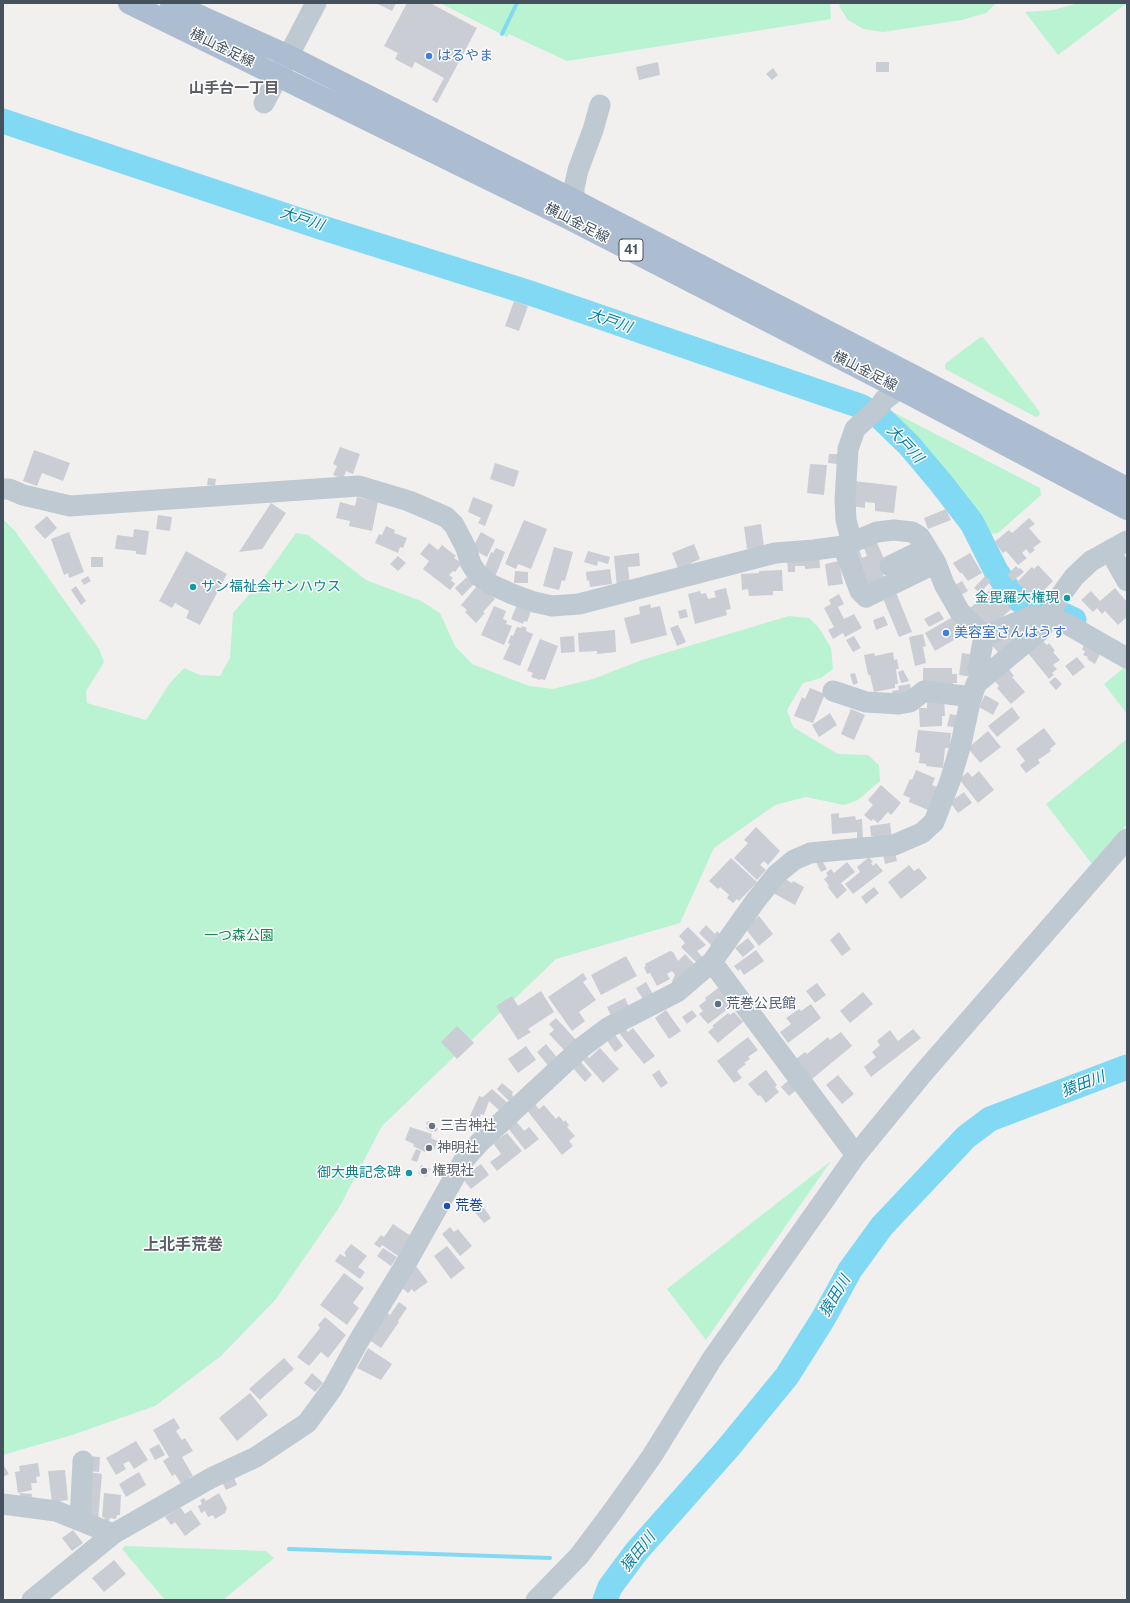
<!DOCTYPE html>
<meta charset="utf-8">
<style>
body{margin:0}
#map{position:relative;width:1130px;height:1603px;overflow:hidden;background:#f2efef;font-family:"Public Sans",sans-serif}
canvas{display:block}
.frame{position:absolute;inset:0;border:4px solid #45525e;pointer-events:none}
</style>
<div id="map">
<canvas width="1130" height="1603"></canvas>
<div class="frame"></div>
</div>
<script>
const ctx = document.querySelector('canvas').getContext('2d');
ctx.lineJoin = 'round';
function paint(path, color) { ctx.fillStyle = color; ctx.fill(path, 'evenodd'); }
const toPath = rows => new Path2D(rows.map(r => 'M' + r).join(''));
function stroke(path, color, width, dash) { ctx.strokeStyle = color; ctx.lineWidth = width; ctx.lineCap = dash ? 'butt' : 'round'; ctx.setLineDash(dash || []); ctx.stroke(path); }
function write(font, color, halo, rows, align = 'center') {
  ctx.font = font + ' "Public Sans","Noto Sans JP",sans-serif'; ctx.lineWidth = 3; ctx.setLineDash([]); ctx.textBaseline = 'middle'; ctx.strokeStyle = halo; ctx.fillStyle = color; for (const [text, x, y, turn = 0] of rows) {
    ctx.save(); ctx.translate(x, y); ctx.rotate((+turn || 0) * Math.PI / 180); ctx.textAlign = isNaN(turn) ? turn : align; if (halo) ctx.strokeText(text, 0, 0); ctx.fillText(text, 0, 0); ctx.restore();
  }
}
const green = toPath([
 [440,3,830,3,831,19,567,61,509,34,507,37],
 [839,3,996,3,986,13,962,20,883,32,863,29,848,20,840,8],
 [1079,3,1127,3,1058,55,1025,12,1053,10],
 [983,337,1039,411,1040,415,1036,417,945,369,945,364,979,338],
 [889,410,1040,488,1041,495,998,533,991,534,951,484,906,430,888,414],
 [3,519,15,531,99,649,104,662,86,691,87,703,146,720,170,683,184,668,200,675,220,676,230,658,233,613,266,575,296,533,308,535,366,580,421,601,440,613,455,646,472,664,529,686,553,689,593,679,642,660,789,616,809,618,819,628,831,648,833,669,821,678,803,683,787,710,793,727,838,754,868,755,879,765,880,781,858,800,844,805,806,797,775,805,714,848,680,923,556,959,382,1126,340,1206,276,1299,221,1356,155,1406,72,1435,3,1455],
 [1126,666,1127,666,1127,714,1104,684],
 [1127,739,1127,824,1092,864,1046,804],
 [831,1161,706,1340,667,1289],
 [125,1546,266,1551,274,1558,223,1600,165,1600,122,1549]
]);
const stream = toPath([
 [502,34,517,3],
 [289,1549,550,1558],
 [606,1584,610,1587]
]);
const river = toPath([
 [3,121,320,227,533,294,860,406,880,417,909,445,941,483,972,523,996,571,1013,596,1026,604,1041,605,1074,620],
 [605,1600,610,1587,636,1552,728,1448,787,1376,823,1319,850,1270,882,1226,966,1137,990,1119,1127,1067]
]);
const building = toPath([
 [376,3,396,3,392,11],
 [407,3,430,3,477,28,437,103,432,100,444,78,415,62,412,68,395,59,398,53,384,46],
 [658,62,660,75,639,80,636,67],
 [876,62,889,62,889,72,876,72],
 [773,68,778,75,772,80,766,74],
 [514,301,528,306,519,331,505,326],
 [340,447,360,454,353,474,346,471,343,479,333,475,337,466,333,464],
 [34,450,70,463,63,481,42,473,37,486,23,481],
 [829,454,838,454,837,464,828,463],
 [495,463,519,471,514,487,490,479],
 [810,464,827,465,824,495,807,493],
 [208,478,216,479,215,486,207,485],
 [854,481,897,486,894,513,875,511,875,503,865,502,865,508,851,506],
 [357,497,378,502,372,531,349,526,350,521,336,518,340,502,355,506],
 [473,497,493,505,485,526,478,523,481,518,468,512],
 [271,503,286,513,262,549,239,552],
 [946,509,951,520,928,529,924,518],
 [158,515,172,517,170,531,156,529],
 [47,516,57,528,45,539,34,527],
 [1029,518,1035,524,1029,528,1041,542,1033,548,1035,550,1030,554,1026,549,1022,553,1027,558,1018,565,1006,551,1003,553,994,542,1009,530,1012,533],
 [524,520,547,529,531,569,518,564,516,569,505,564],
 [761,524,764,547,747,549,744,527],
 [386,526,395,530,394,533,407,538,403,548,400,547,398,553,375,543,379,534,382,535],
 [134,529,149,531,146,555,136,554,136,551,115,549,117,535,133,537],
 [69,532,84,572,69,578,68,573,64,575,51,539],
 [481,532,495,540,487,557,472,549],
 [429,543,438,550,442,545,456,556,454,558,462,563,455,572,453,571,449,575,453,578,451,580,455,584,450,590,423,569,429,561,420,554],
 [877,543,885,561,882,571,885,580,864,589,850,553,859,549,862,558,867,556,864,548],
 [694,544,700,559,691,563,692,567,680,573,672,553],
 [554,547,573,552,565,581,562,580,559,590,543,586],
 [496,548,505,552,495,577,483,572,491,552,493,553],
 [186,551,227,574,200,625,186,618,189,611,175,603,172,608,159,601],
 [588,551,610,557,608,564,598,561,597,566,584,562],
 [639,553,640,566,628,567,630,586,617,588,614,556],
 [970,553,982,573,968,581,962,573,960,573,953,563],
 [819,554,820,568,805,569,805,566,795,566,795,572,788,572,787,557],
 [398,556,406,563,398,571,390,564],
 [91,557,103,557,103,567,91,567],
 [839,561,843,584,828,586,825,564],
 [1038,565,1053,581,1038,596,1034,592,1030,596,1017,582,1032,567,1034,569],
 [1016,566,1019,569,1020,568,1024,572,1013,581,1007,575],
 [610,569,612,584,590,587,589,580,587,581,586,572],
 [782,570,783,591,773,591,773,595,749,596,748,589,742,590,741,574,759,573,759,571],
 [515,571,528,572,528,583,514,583],
 [88,576,91,581,84,585,81,580],
 [985,576,991,581,980,593,974,588],
 [467,577,474,584,462,596,455,588],
 [962,581,968,591,958,597,952,587],
 [76,586,86,601,81,605,71,590],
 [477,586,482,587,495,599,483,612,485,613,476,623,465,612,467,610,461,605],
 [726,588,731,609,726,610,727,615,695,624,688,594,700,591,701,594,706,593,708,599,716,597,714,591],
 [992,588,1011,609,995,624,985,628,968,610],
 [1115,588,1127,602,1127,617,1118,625,1105,611,1102,614,1097,608,1093,612,1081,600,1091,591,1100,601],
 [895,590,912,632,899,637,882,596],
 [839,594,844,604,838,607,844,619,854,614,862,628,845,637,843,633,833,639,828,630,834,627,824,608,831,604,829,600],
 [650,604,651,608,660,606,667,635,631,644,624,618,640,614,639,607],
 [517,605,531,611,527,622,524,621,523,624,511,619],
 [494,606,506,611,503,619,507,621,506,624,512,626,504,645,481,635],
 [686,609,688,617,680,619,678,611],
 [939,611,944,619,929,627,924,619],
 [956,615,966,633,935,651,925,633],
 [884,616,888,625,876,630,873,620],
 [678,625,686,642,677,646,670,628],
 [522,626,527,628,526,631,533,634,520,666,503,659,510,644,508,643,511,635,513,636,517,627,521,628],
 [615,630,616,652,597,654,597,651,579,652,578,633],
 [1009,633,1017,643,1001,656,991,644],
 [923,634,926,646,923,647,926,663,915,666,909,637],
 [574,636,575,652,561,653,560,637],
 [854,636,861,648,853,652,846,640],
 [540,639,558,646,545,680,541,679,540,680,531,677,533,673,527,671],
 [1042,640,1047,645,1049,643,1055,651,1053,652,1060,660,1053,665,1057,669,1052,673,1054,675,1049,679,1027,652],
 [1085,642,1102,650,1095,664,1087,659,1088,657,1083,655,1085,651,1082,650],
 [893,652,894,660,897,659,899,669,896,669,898,684,895,684,895,688,874,692,870,675,868,675,864,655,874,653,875,656],
 [962,653,976,655,973,677,959,675],
 [1077,657,1085,667,1073,676,1065,666],
 [923,668,952,668,952,674,957,674,957,683,953,683,953,689,923,683],
 [1008,668,1014,676,1012,677,1025,692,1011,704,997,688,999,686,994,680],
 [903,670,909,681,901,683,898,672],
 [855,673,858,683,853,685,850,674],
 [1055,677,1062,684,1056,690,1049,682],
 [910,684,911,694,893,697,892,691,899,690,898,686],
 [810,688,825,694,813,723,794,716,802,697,805,699],
 [985,695,999,703,993,715,979,707],
 [944,698,945,716,942,716,942,726,920,727,919,708,927,708,927,699],
 [1012,707,1020,718,997,737,988,726],
 [851,709,865,715,854,740,841,734],
 [830,713,837,725,819,737,812,725],
 [950,714,960,716,957,728,947,726],
 [1044,728,1056,744,1050,749,1051,751,1038,760,1040,763,1026,773,1020,765,1025,761,1016,749],
 [918,730,951,733,950,748,945,748,943,768,926,766,926,764,919,763,920,753,915,752],
 [988,731,1001,747,980,763,968,748],
 [916,770,935,778,932,785,937,787,928,810,909,802,910,798,903,795,910,779,912,780],
 [979,771,994,790,978,803,959,779,968,772,972,777],
 [881,785,901,803,891,815,888,812,878,823,873,819,871,821,864,815,873,805,868,800],
 [964,792,972,803,958,813,950,802],
 [839,813,839,818,855,816,856,820,862,819,863,840,857,841,857,832,832,834,831,814],
 [890,823,892,839,874,841,874,836,871,836,870,826],
 [756,827,780,851,768,865,764,861,760,865,766,870,757,880,734,858,748,843,744,840],
 [895,852,897,861,885,864,883,854],
 [869,857,873,862,871,863,873,866,876,863,883,871,853,894,845,884,860,872,857,867],
 [731,858,757,882,739,901,737,899,733,903,727,898,729,895,720,887,718,889,709,881],
 [821,859,827,869,821,872,816,862],
 [847,862,855,872,841,883,847,890,837,899,828,887,829,886,824,879,828,876,826,873,831,869,834,873],
 [909,865,914,871,919,868,927,878,901,899,888,882],
 [782,877,792,883,793,881,804,887,795,905,773,893],
 [874,887,879,893,866,904,861,897],
 [759,916,773,934,759,946,745,928],
 [706,925,715,934,717,931,724,938,714,948,699,933],
 [688,927,706,945,697,951,704,959,699,964,696,962,681,947,685,943,679,936],
 [839,932,851,949,842,956,830,940],
 [748,938,755,947,743,957,735,948],
 [756,950,764,961,744,975,740,969,738,971,734,966],
 [670,951,673,952,678,961,685,954,697,967,677,985,672,981,675,975,672,971,667,974,670,979,657,986,650,973,647,974,644,967,646,966,645,964],
 [626,956,637,976,601,995,591,975],
 [583,973,587,979,583,982,596,1000,579,1012,585,1021,572,1031,548,997],
 [646,982,654,996,644,1001,636,988],
 [817,983,826,995,815,1003,806,991],
 [724,986,737,1002,708,1024,699,1014,703,1011,699,1006,706,1000,705,998,718,988],
 [541,991,554,1012,528,1029,531,1032,518,1040,496,1006,512,996,518,1006],
 [863,992,873,1004,850,1023,840,1011],
 [625,998,630,1009,612,1018,607,1007],
 [811,1004,821,1018,788,1043,780,1032,791,1024,786,1018,799,1009,801,1011],
 [666,1010,681,1031,669,1039,655,1018],
 [692,1010,697,1016,687,1024,682,1017],
 [734,1012,743,1022,718,1043,708,1032,714,1027,712,1026,728,1013,730,1015],
 [556,1018,577,1041,565,1051,549,1034,554,1030,549,1024],
 [457,1026,474,1043,457,1059,441,1042],
 [625,1028,628,1032,633,1028,655,1056,644,1064,619,1033],
 [913,1029,921,1038,871,1077,864,1067,876,1057,872,1052,880,1045,877,1041,890,1030,898,1041],
 [841,1032,852,1046,812,1079,796,1059,805,1052,807,1054,828,1037,830,1040],
 [614,1033,623,1046,615,1052,606,1039],
 [748,1037,758,1050,748,1057,750,1059,744,1063,746,1064,737,1071,742,1078,734,1083,717,1061],
 [546,1044,559,1060,550,1068,537,1052],
 [526,1046,536,1060,518,1073,508,1059],
 [600,1048,619,1069,603,1083,583,1060,587,1056,589,1058],
 [581,1062,592,1075,585,1082,573,1068],
 [659,1070,668,1083,661,1088,652,1075],
 [766,1070,777,1085,775,1087,779,1092,766,1103,760,1095,758,1096,748,1084],
 [838,1075,854,1094,842,1104,826,1085],
 [791,1078,800,1087,789,1096,781,1087],
 [502,1083,513,1092,512,1095,516,1100,511,1103,497,1089],
 [492,1089,510,1105,502,1113,489,1101,484,1115,481,1114,478,1120,470,1116,479,1096,483,1097],
 [534,1103,539,1109,544,1105,556,1119,559,1116,564,1122,565,1120,569,1125,567,1127,575,1136,569,1141,573,1146,562,1155,526,1109],
 [486,1117,492,1123,485,1130,479,1124],
 [428,1121,430,1123,431,1121,437,1125,436,1127,438,1129,436,1132,433,1130,432,1132,426,1128,428,1126,426,1124],
 [516,1121,524,1131,529,1127,539,1139,525,1150,508,1128],
 [410,1127,432,1134,431,1138,438,1141,434,1150,427,1147,425,1152,413,1146,414,1144,405,1140],
 [507,1133,522,1151,497,1171,490,1162,501,1154,493,1143],
 [416,1149,421,1151,417,1162,411,1160],
 [481,1164,489,1175,471,1189,462,1178],
 [421,1165,430,1169,426,1177,418,1173],
 [481,1204,491,1218,484,1223,473,1210],
 [393,1224,411,1236,398,1256,382,1245,380,1248,374,1244,381,1235,384,1237],
 [450,1227,454,1232,458,1229,472,1246,460,1256,442,1234],
 [351,1244,367,1256,358,1267,365,1272,360,1279,335,1261,340,1254,345,1257,346,1255,344,1253],
 [447,1246,465,1268,451,1279,434,1256],
 [383,1248,397,1257,391,1266,377,1256],
 [416,1266,428,1282,414,1292,412,1289,408,1293,400,1286],
 [344,1273,364,1288,353,1303,359,1308,347,1325,320,1305],
 [399,1302,407,1308,398,1321,399,1322,381,1348,368,1339,387,1313,390,1315],
 [325,1317,346,1335,328,1358,321,1352,309,1366,297,1357,320,1328,318,1325],
 [368,1348,392,1364,381,1380,357,1368],
 [284,1358,294,1369,260,1400,249,1389],
 [312,1373,323,1383,315,1392,304,1383],
 [250,1393,268,1415,237,1441,219,1418],
 [174,1418,180,1428,176,1431,182,1440,185,1438,193,1451,182,1457,193,1476,190,1477,192,1481,183,1487,175,1474,172,1476,163,1461,169,1457,153,1430],
 [136,1441,148,1460,134,1469,129,1461,123,1464,126,1469,116,1475,106,1458],
 [159,1444,165,1455,155,1460,149,1449],
 [89,1456,100,1457,99,1472,88,1471],
 [38,1463,40,1476,36,1477,37,1483,31,1483,32,1490,18,1493,15,1472,20,1471,19,1466],
 [3,1464,9,1474,3,1477],
 [65,1470,68,1500,52,1502,48,1471],
 [89,1472,102,1474,98,1520,86,1518],
 [139,1472,146,1485,126,1497,119,1484],
 [234,1477,237,1485,226,1490,222,1482],
 [20,1493,32,1494,31,1503,20,1502],
 [104,1493,121,1495,120,1515,117,1515,116,1519,110,1518,109,1521,104,1520,105,1518,102,1517],
 [219,1493,227,1508,225,1513,215,1519,213,1515,208,1517,205,1511,201,1513,198,1506,202,1504,200,1500,204,1498,206,1501],
 [180,1507,185,1514,191,1510,201,1524,185,1536,175,1522,171,1525,165,1517],
 [73,1530,83,1543,72,1551,62,1538],
 [114,1560,126,1574,104,1592,92,1578]
]);
const minor = toPath([
 [264,103,316,3],
 [574,200,574,188,578,170,593,130,600,105],
 [3,489,9,489,23,495,70,506,359,486,409,501,446,517,454,525,466,548,471,564,479,576,490,584,512,594,534,602,552,606,579,604,775,553,814,550,843,546,877,532,894,530,912,532,920,537,936,563,944,584,960,612,984,636,978,669,980,680],
 [852,543,846,520,845,500,848,449,855,429,879,407,884,400,912,379],
 [843,546,860,591,866,597,936,563],
 [1110,551,1127,581],
 [890,566,927,548],
 [984,636,1032,616,1048,618,1067,624,1127,658],
 [833,691,866,702,899,704,910,702,924,691,972,697],
 [712,962,856,1155],
 [3,1504,56,1511,113,1534],
 [80,1520,83,1461],
 [32,1600,113,1534,211,1478,256,1457,307,1423,332,1389,358,1342,405,1265,464,1160,480,1142,581,1048,609,1027,677,992,712,962,756,900,777,874,794,860,810,853,894,845,922,833,934,822,950,781,961,744,970,702,976,684,1041,630,1058,599,1074,577,1091,561,1127,541],
 [536,1600,579,1556,612,1512,652,1456,712,1359,856,1155,924,1072,1127,839]
]);
const major = toPath([
 [129,3,566,217,900,389,1127,509],
 [171,3,289,56,574,200,916,377,1127,488]
]);
const markers = [
 [429,56,4,"#3f7fe0"],
 [193,587,4,"#0f9aa8"],
 [1067,598,4,"#0f9aa8"],
 [946,633,4,"#3f7fe0"],
 [718,1004,4,"#5c6f8a"],
 [432,1126,4,"#6b7280"],
 [429,1148,4,"#6b7280"],
 [424,1171,4,"#6b7280"],
 [409,1173,4,"#0f9aa8"],
 [447,1206,4,"#1a4fb4"]
];
const shields = [
 [631,250,24]
];
const shieldNames = [
 ["41",631,250]
];
const streetNames = [
 ["横山金足線",222,48,26],
 ["横山金足線",577,223,27],
 ["横山金足線",865,371,27]
];
const shopNames = [
 ["はるやま",437,56],
 ["美容室さんはうす",954,633]
];
const cultureNames = [
 ["サン福祉会サンハウス",201,587,"left"],
 ["金毘羅大権現",1059,598],
 ["御大典記念碑",401,1173]
];
const parkNames = [
 ["一つ森公園",239,936]
];
const serviceNames = [
 ["荒巻公民館",726,1004]
];
const worshipNames = [
 ["三吉神社",440,1126],
 ["神明社",437,1148],
 ["権現社",432,1171]
];
const transitNames = [
 ["荒巻",455,1206]
];
const neighbourhoodNames = [
 ["山手台一丁目",234,88]
];
const waterNames = [
 ["大戸川",302,219,18],
 ["大戸川",610,321,19],
 ["大戸川",905,444,47],
 ["猿田川",1083,1084,-21],
 ["猿田川",835,1296,-59],
 ["猿田川",638,1552,-51]
];
const quarterNames = [
 ["上北手荒巻",183,1245]
];
paint(green, '#b9f3d2');
stroke(stream, '#82d9f4', 4);
stroke(river, '#82d9f4', 25);
paint(building, '#caced4');
stroke(minor, '#bec9d2', 21);
stroke(major, '#acbdd1', 22);
for (const [x, y, r, color] of markers) { const dot = new Path2D(); dot.arc(x, y, r, 0, 2 * Math.PI); ctx.fillStyle = color; ctx.fill(dot); stroke(dot, '#fff', 1.5); }
for (const [x, y, w] of shields) { const box = new Path2D(); box.roundRect(x - w / 2, y - 11, w, 22, 3); ctx.fillStyle = '#fff'; ctx.fill(box); stroke(box, '#45525e', 1); }
write('bold 13px', '#45525e', null, shieldNames);
write('14px', '#45525e', '#fff', streetNames);
write('14px', '#366cbe', '#fff', shopNames, 'left');
write('14px', '#0d838f', '#fff', cultureNames, 'right');
write('14px', '#0e884f', '#fff', parkNames);
write('14px', '#4e5e75', '#fff', serviceNames, 'left');
write('14px', '#5b616d', '#fff', worshipNames, 'left');
write('14px', '#164399', '#fff', transitNames, 'left');
write('bold 15px', '#5b5f65', '#fff', neighbourhoodNames);
write('italic 15px', '#027fa6', '#fff', waterNames);
write('bold 16px', '#5b5f65', '#fff', quarterNames);
</script>
